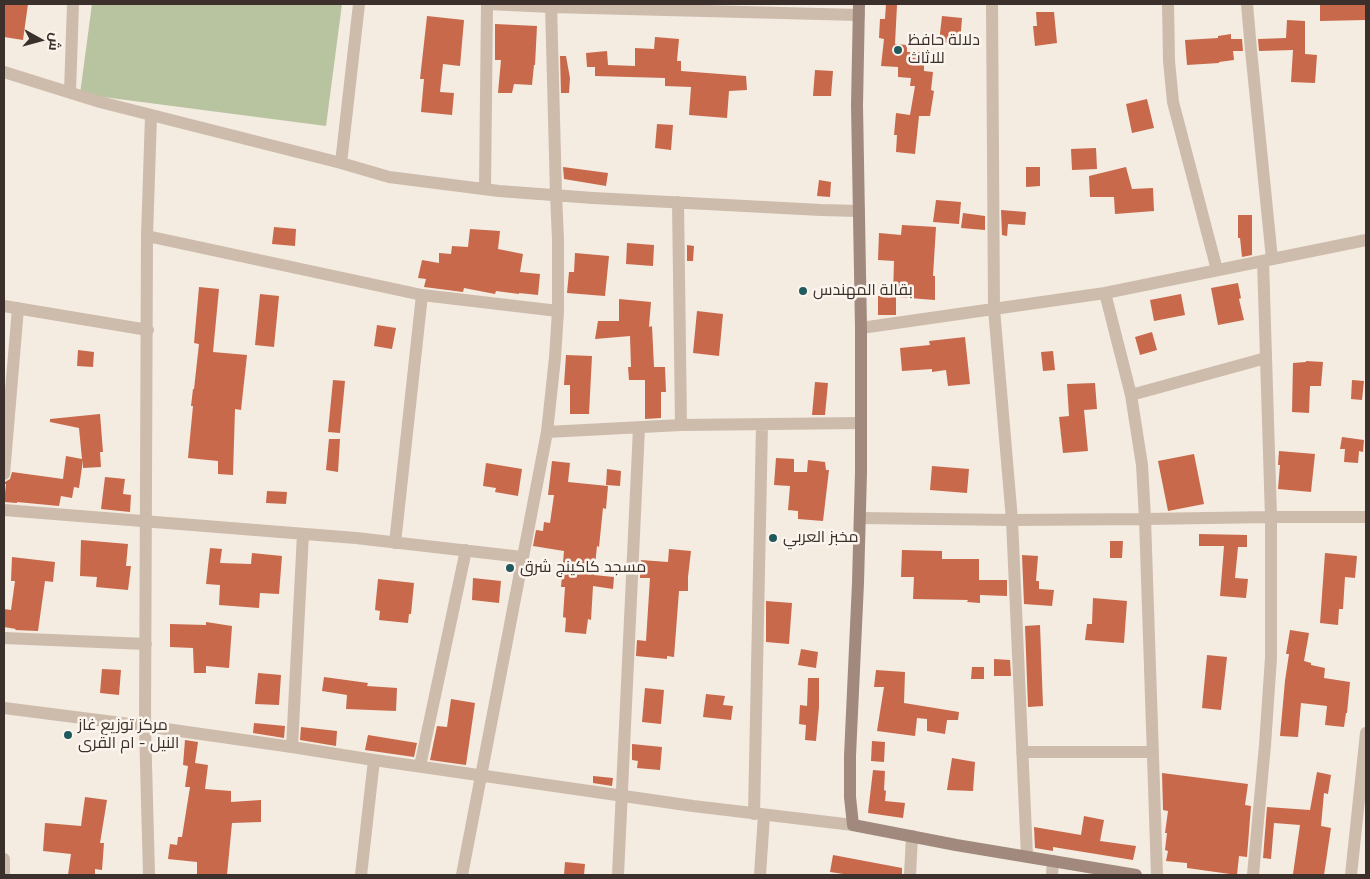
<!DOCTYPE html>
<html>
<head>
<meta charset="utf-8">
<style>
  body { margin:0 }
  #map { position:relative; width:1370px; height:879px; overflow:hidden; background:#f4ebe1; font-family:"Space Grotesk",Cairo,sans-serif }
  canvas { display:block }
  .frame { position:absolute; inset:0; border:5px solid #3b302b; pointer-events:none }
  .north { position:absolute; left:15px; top:15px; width:50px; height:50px; -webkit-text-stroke:4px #fbf5ee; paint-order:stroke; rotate:97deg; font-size:14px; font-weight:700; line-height:20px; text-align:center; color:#3b302b }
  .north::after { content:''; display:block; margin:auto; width:18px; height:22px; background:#3b302b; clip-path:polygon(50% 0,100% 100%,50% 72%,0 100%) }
</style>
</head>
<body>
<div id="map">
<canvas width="1370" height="879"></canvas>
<div class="frame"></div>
<div class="north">ش</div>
</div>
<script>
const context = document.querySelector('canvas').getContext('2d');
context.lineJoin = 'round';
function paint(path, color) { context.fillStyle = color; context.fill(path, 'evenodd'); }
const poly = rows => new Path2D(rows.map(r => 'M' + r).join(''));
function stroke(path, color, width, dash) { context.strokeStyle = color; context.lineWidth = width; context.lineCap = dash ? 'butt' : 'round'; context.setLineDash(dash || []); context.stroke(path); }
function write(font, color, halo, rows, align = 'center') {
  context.font = font + ' "Space Grotesk",Cairo,sans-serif'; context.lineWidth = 5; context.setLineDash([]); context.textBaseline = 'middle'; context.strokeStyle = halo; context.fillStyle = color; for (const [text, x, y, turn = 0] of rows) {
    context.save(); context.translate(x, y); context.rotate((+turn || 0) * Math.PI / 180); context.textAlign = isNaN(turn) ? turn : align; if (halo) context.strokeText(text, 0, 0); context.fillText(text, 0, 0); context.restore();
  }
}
paint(poly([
  [92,4,342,4,326,126,80,94]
]), '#b8c4a0');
paint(poly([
  [4,4,28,4,23,40,4,37],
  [886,4,897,5,895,44,907,45,907,52,924,52,924,71,933,72,931,90,934,91,930,116,919,116,915,154,896,152,897,135,894,135,896,113,910,115,915,86,910,86,911,78,898,77,898,67,881,66,884,39,879,38,880,19,885,19],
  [1320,4,1366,4,1366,20,1320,21],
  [1036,12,1054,12,1057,43,1035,46,1033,26,1037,26],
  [427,16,464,20,460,66,443,64,440,92,454,93,452,115,421,112,424,79,420,79],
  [942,16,962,18,960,44,939,42],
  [1287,20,1305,21,1305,54,1317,55,1315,83,1291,82,1293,50,1259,51,1258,39,1286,38],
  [495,24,537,26,535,65,534,65,532,85,514,84,512,93,498,93,501,60,495,60],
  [1231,34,1231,39,1242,39,1243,51,1233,51,1234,60,1219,62,1219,63,1187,65,1185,40,1218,38,1218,36],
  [655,37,679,39,677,61,681,61,681,71,746,76,747,90,729,91,727,118,689,115,691,87,665,86,665,78,595,76,595,67,587,67,586,53,607,51,608,65,635,66,635,48,654,49],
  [560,56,566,56,570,78,569,93,561,93],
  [815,70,833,71,831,96,813,96],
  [1147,99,1154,128,1132,133,1126,104],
  [657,124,673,125,671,150,655,148],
  [1096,148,1097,169,1072,170,1071,149],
  [563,167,608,173,606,186,564,179],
  [1026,167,1040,167,1040,186,1026,187],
  [1126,167,1132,189,1153,188,1154,211,1115,214,1114,197,1090,197,1089,176],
  [819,180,831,182,830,197,817,196],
  [936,200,961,202,959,224,933,222],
  [1001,210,1026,212,1025,225,1008,224,1007,236,1002,235],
  [963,213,985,216,985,230,961,228],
  [1238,215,1252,215,1252,255,1242,257,1240,238,1238,238],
  [902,225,936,227,933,276,935,276,935,300,896,297,896,315,878,315,878,296,893,296,894,261,878,260,879,233,901,235],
  [274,227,296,229,295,246,272,244],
  [470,229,500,231,498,249,523,254,520,272,540,274,538,295,519,293,519,294,496,291,495,294,464,288,463,292,424,287,426,279,418,278,422,260,439,263,439,253,451,254,452,246,468,247],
  [627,243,654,245,653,266,626,264],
  [687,245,694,246,693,261,687,261],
  [575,253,609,256,605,296,567,293,569,272,574,272],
  [1238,283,1241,298,1239,299,1244,320,1218,325,1211,288],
  [199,287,219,289,213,352,247,355,241,410,235,409,233,475,218,474,218,461,188,458,193,406,191,406,193,389,194,389,199,344,194,343],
  [260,294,279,296,274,347,255,345],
  [1181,294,1185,315,1154,321,1150,300],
  [619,299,651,302,649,327,652,326,654,367,665,367,666,392,661,392,661,418,645,419,645,380,629,380,628,367,631,367,630,336,595,339,598,321,619,321],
  [697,311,723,314,719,356,693,353],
  [377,325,396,328,392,349,374,346],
  [1152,332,1157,350,1140,355,1135,337],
  [965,337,970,384,948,386,946,370,932,372,932,369,902,371,900,348,930,345,929,341],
  [78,350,94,352,93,367,77,366],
  [1053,351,1055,370,1043,371,1041,352],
  [566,355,592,356,589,414,570,414,570,385,564,385],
  [1306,361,1323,362,1321,386,1310,386,1309,413,1292,412,1293,363,1306,362],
  [333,380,345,381,340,433,328,432],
  [1352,380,1364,381,1362,400,1351,399],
  [815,382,828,383,825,415,812,415],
  [1095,383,1097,409,1084,410,1088,451,1063,453,1059,417,1069,416,1067,384],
  [100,414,103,452,100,452,101,467,83,468,83,460,79,488,74,487,72,498,61,496,59,506,17,502,17,503,4,502,6,484,4,484,5,482,10,479,12,472,63,479,66,456,82,459,79,428,50,422,50,419],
  [1342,437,1364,440,1363,452,1359,451,1358,463,1344,462,1345,449,1340,449],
  [329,439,340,439,338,472,326,470],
  [1279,451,1315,454,1311,492,1278,489,1280,465,1278,465],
  [1194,454,1204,504,1168,511,1158,461],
  [776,458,794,459,794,472,807,472,808,460,825,462,826,470,829,470,823,521,798,519,798,511,788,510,790,486,774,485],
  [552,461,570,463,568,482,608,486,606,509,603,508,599,547,597,546,594,575,614,577,613,589,593,586,591,620,588,619,586,634,565,632,566,618,563,617,565,587,561,587,564,551,533,546,536,530,543,531,544,522,550,523,554,495,548,495],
  [486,463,522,469,518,496,495,492,496,488,483,486],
  [932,466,969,469,967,493,930,490],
  [607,469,621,471,620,486,606,485],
  [105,477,125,479,123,494,131,495,130,512,101,509],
  [267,491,287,492,286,504,266,503],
  [1199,534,1247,535,1247,547,1238,547,1235,578,1248,579,1246,598,1220,596,1224,546,1199,546],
  [81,540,128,544,126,566,131,566,128,590,96,587,97,577,80,576],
  [1110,541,1123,541,1122,558,1110,558],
  [210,548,222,549,220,563,251,564,252,553,282,556,279,594,260,593,259,608,219,605,220,585,206,584],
  [669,549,691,551,688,577,688,591,679,591,674,657,667,656,667,659,636,656,637,640,646,641,650,578,640,578,641,560,668,562],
  [902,550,942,551,942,559,979,559,979,580,1007,580,1007,596,980,595,980,603,967,602,968,600,913,599,914,577,901,577],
  [1325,553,1357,556,1355,578,1345,577,1343,609,1339,609,1338,625,1320,623],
  [1022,555,1038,556,1036,581,1039,581,1039,589,1054,590,1052,606,1024,604],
  [12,557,55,562,53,582,45,581,38,631,15,630,16,629,4,627,4,609,11,610,15,581,11,581],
  [473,578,501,581,499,603,472,600],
  [378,579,414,583,411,614,409,614,408,623,379,620,380,611,375,610],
  [1093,598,1127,601,1124,643,1085,640,1087,624,1092,624],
  [766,601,792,603,789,644,766,642],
  [206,622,232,626,229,668,206,666,206,673,194,673,193,648,170,647,170,624,206,625],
  [1040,625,1043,706,1028,707,1025,626],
  [1290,630,1309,633,1304,661,1311,663,1311,665,1325,668,1324,678,1350,682,1347,713,1346,713,1344,727,1325,725,1327,706,1301,703,1298,737,1280,736,1285,681,1289,654,1286,654],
  [801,649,818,652,816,668,798,665],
  [1207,655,1227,657,1221,710,1202,708],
  [994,659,1010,660,1011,676,994,676],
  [972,667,984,667,984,679,971,679],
  [102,669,121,670,119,695,100,693],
  [876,670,905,672,904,703,959,712,958,720,947,720,945,734,927,731,927,719,917,718,915,736,877,731,884,687,874,687],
  [258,673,281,675,279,705,255,704],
  [324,677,368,683,367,686,397,688,396,711,346,709,347,695,322,691],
  [808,678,819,678,819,707,816,741,805,740,806,725,799,724,800,705,807,706],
  [645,688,664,690,661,724,642,722],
  [706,694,725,696,723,705,733,706,731,720,703,717],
  [451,699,475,703,466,765,430,760,437,726,447,727],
  [254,723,285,726,284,738,253,733],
  [301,727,337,731,336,746,300,740],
  [368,735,417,743,414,757,365,750],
  [185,740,198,742,195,763,208,765,205,789,231,791,231,802,261,800,261,822,232,823,227,875,197,875,197,862,168,859,170,844,177,845,178,837,182,837,190,787,185,787,188,766,183,765],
  [872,741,885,742,884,762,871,761],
  [632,744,662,747,660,770,637,768,638,761,632,760],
  [952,758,975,762,973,791,947,790],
  [873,770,885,771,884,790,886,791,885,801,905,803,903,818,868,813],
  [1317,772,1331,775,1328,794,1324,793,1321,826,1331,828,1324,875,1293,874,1300,825,1274,823,1271,859,1263,858,1267,807,1310,810],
  [1162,773,1248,784,1245,805,1251,806,1247,857,1239,856,1237,875,1187,868,1187,863,1166,861,1168,851,1165,850,1167,833,1165,833,1168,811,1163,810],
  [593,776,613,778,612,786,593,783],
  [85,797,107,800,100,843,104,843,102,870,95,869,95,875,68,875,71,854,43,851,45,823,81,826],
  [1084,816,1104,820,1100,841,1136,846,1133,860,1053,847,1053,851,1035,848,1034,827,1081,835],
  [833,855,902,868,902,875,850,875,830,872],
  [565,862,585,864,584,875,564,875]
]), '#c8694b');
stroke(poly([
  [488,4,551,7,859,15],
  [992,4,994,309,1012,520,1027,856],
  [1168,4,1169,61,1173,102,1217,270],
  [1247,4,1251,50,1272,259],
  [4,72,100,102,341,163,389,177,499,191,593,198,821,210,859,211],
  [70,92,73,4],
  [341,163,359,4],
  [485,189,487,4],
  [678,202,681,425],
  [147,236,422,295,558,311],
  [1105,293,1131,395,1142,465,1145,519,1157,875],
  [4,306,148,330],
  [861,328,1105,293,1366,240],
  [1131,395,1266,358],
  [547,432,681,425,861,423],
  [4,474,18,308],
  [4,510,356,538,522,557],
  [860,518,1012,520,1145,519,1271,517,1366,517],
  [395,543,422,295],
  [4,638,146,644],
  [4,708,145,726,292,747,374,760,693,806,853,825],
  [292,747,303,534],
  [1022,752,1153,752],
  [420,766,466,550],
  [754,814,762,425],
  [4,859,4,875],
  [149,875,145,726,147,236,151,116],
  [361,875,374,760],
  [462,875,547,432,555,358,558,311,558,240,556,194,551,4],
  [618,875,639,428],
  [760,875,764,815],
  [910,875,912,836],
  [1052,875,1053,861],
  [1253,875,1265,745,1271,658,1271,517,1263,261],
  [1351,875,1366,733]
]), '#cdbbac', 12);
stroke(poly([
  [859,4,857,105,861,328,861,472,858,583,850,756,850,797,853,825,956,845,1136,875]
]), '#a18a7d', 12);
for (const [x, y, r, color] of [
  [898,50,5,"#1f5a5e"],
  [803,291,5,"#1f5a5e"],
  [773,538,5,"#1f5a5e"],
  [510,568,5,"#1f5a5e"],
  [68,735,5,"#1f5a5e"]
]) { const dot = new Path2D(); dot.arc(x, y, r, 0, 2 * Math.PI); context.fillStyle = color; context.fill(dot); stroke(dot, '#fbf5ee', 2); }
write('16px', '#3b302b', '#fbf5ee', [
  ["دلالة حافظ",908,41],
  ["للاثاث",908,59],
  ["بقالة المهندس",813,291],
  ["مخبز العربي",783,538],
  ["مسجد كاكينج شرق",520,568],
  ["مركز توزيع غاز",78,726],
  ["النيل - ام القرى",78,744]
], 'left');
</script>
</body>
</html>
